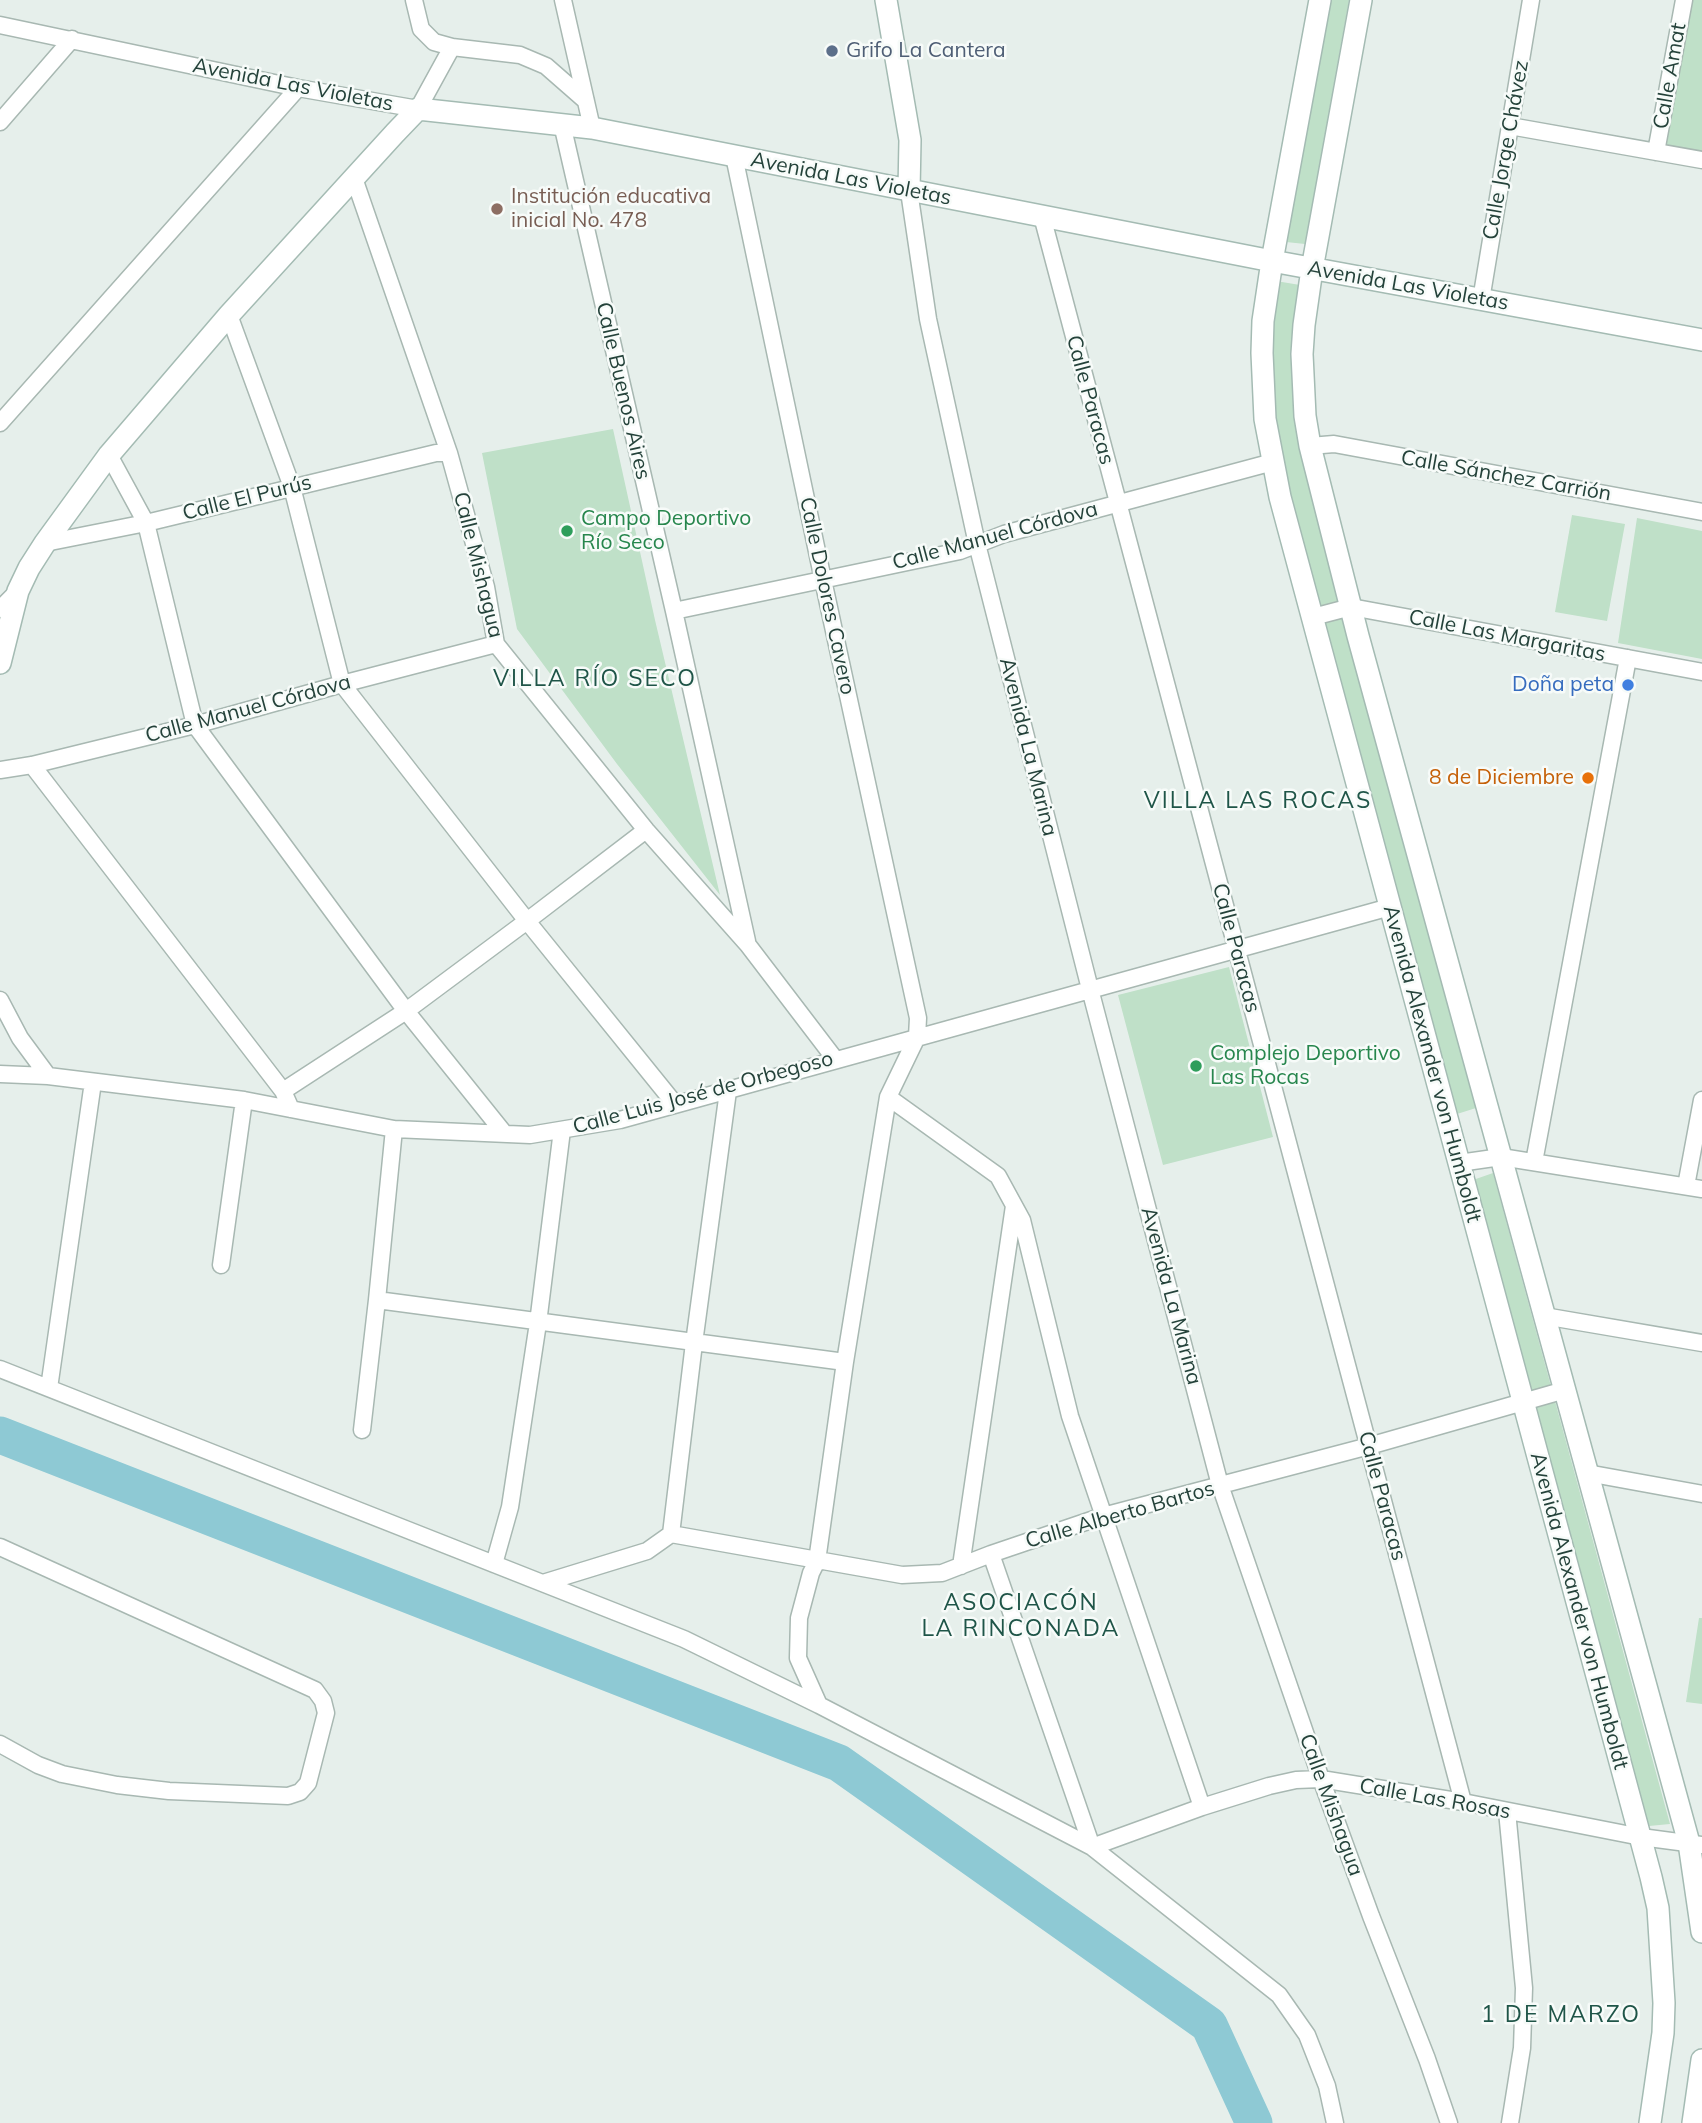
<!DOCTYPE html>
<html>
<head>
<meta charset="utf-8">
<style>
  body { margin:0 }
  canvas { display:block; background:#e6efeb }
</style>
</head>
<body>
<canvas width="1702" height="2123"></canvas>
<script>
const context = document.querySelector('canvas').getContext('2d');
context.lineJoin = 'round';
function paint(path, color) { context.fillStyle = color; context.fill(path, 'evenodd'); }
const poly = rows => new Path2D(rows.map(r => 'M' + r).join(''));
function stroke(path, color, width, dash) { context.strokeStyle = color; context.lineWidth = width; context.lineCap = dash ? 'butt' : 'round'; context.setLineDash(dash || []); context.stroke(path); }
function write(font, color, halo, rows, align = 'center') {
  context.font = font + ' Mulish,sans-serif'; context.lineWidth = 5; context.setLineDash([]); context.textBaseline = 'middle'; context.strokeStyle = halo; context.fillStyle = color; for (const [text, x, y, turn = 0] of rows) {
    context.save(); context.translate(x, y); context.rotate((+turn || 0) * Math.PI / 180); context.textAlign = isNaN(turn) ? turn : align; if (halo) context.strokeText(text, 0, 0); context.fillText(text, 0, 0); context.restore();
  }
}
paint(poly([
  [1330,0,1349,0,1305,244,1286,242],
  [1690,0,1702,0,1702,152,1664,145],
  [1276,281,1300,285,1293,361,1293,390,1302,456,1476,1108,1457,1114,1281,462,1274,405,1269,343],
  [613,429,655,620,720,895,617,764,517,629,482,453],
  [1572,515,1625,524,1607,621,1555,612],
  [1637,518,1702,531,1702,659,1618,643],
  [1229,967,1273,1137,1163,1165,1118,995],
  [1493,1173,1670,1824,1649,1826,1473,1180],
  [1699,1618,1702,1618,1702,1704,1686,1702]
]), '#bfe0c8');
stroke(poly([
  [0,1435,839,1763,1209,2025,1254,2123]
]), '#8ec9d4', 37);
const street = poly([
  [414,0,421,29,434,42,452,47,520,55,546,66,586,101],
  [563,0,592,128],
  [0,25,298,88,418,109,452,47],
  [0,122,72,39],
  [562,124,674,611,747,941],
  [1510,126,1702,160],
  [1656,152,1684,0],
  [734,156,823,580,918,1018,917,1037,888,1097,845,1362,817,1561,811,1573,799,1618,798,1658,819,1705],
  [354,178,449,453,486,587,496,644,646,830,748,945,835,1059],
  [909,191,928,319,977,544,1090,989,1220,1485,1321,1779,1371,1916,1427,2059,1449,2123],
  [1042,216,1463,1802],
  [1481,300,1531,0],
  [229,315,292,487,342,684,527,921,675,1104],
  [0,423,298,88],
  [1310,446,1334,444,1702,512],
  [109,455,146,523,195,725,406,1011,504,1133],
  [45,543,146,523,436,453,449,453],
  [0,609,18,591],
  [674,611,960,551,1004,534,1273,462],
  [1313,617,1351,607,1702,672],
  [32,765,283,1091],
  [0,770,32,765,195,725,342,684,496,644],
  [0,1000,20,1038,48,1076],
  [0,1074,48,1076,244,1100,394,1129,530,1135,620,1120,1390,907],
  [888,1097,998,1176,1022,1220,1070,1416,1202,1807],
  [291,1109,283,1091,406,1011,527,921,646,830],
  [1534,1162,1628,658],
  [1459,1163,1501,1157,1702,1189],
  [1686,1186,1702,1100],
  [221,1265,244,1100],
  [377,1300,845,1362],
  [1544,1316,1702,1343],
  [0,1369,684,1639,819,1705,1092,1847,1279,1995,1307,2035,1327,2086,1335,2123],
  [49,1388,93,1082],
  [362,1430,377,1300,394,1129],
  [1587,1473,1702,1494],
  [671,1534,902,1575,942,1573,991,1554,1103,1516,1369,1446,1565,1390],
  [0,1547,315,1690,323,1701,326,1713,308,1783,300,1792,288,1796,169,1791,117,1785,62,1774,38,1765,0,1744],
  [991,1554,1092,1847],
  [494,1564,510,1507,538,1323,562,1130],
  [961,1566,1014,1206],
  [543,1583,647,1551,671,1534,694,1343,728,1091],
  [1507,1811,1524,1988,1522,2048,1510,2123],
  [1092,1847,1202,1807,1269,1786,1296,1780,1321,1779,1463,1802,1641,1837,1702,1845]
]);
const secondary = poly([
  [886,0,910,140,909,191],
  [1320,0,1272,261,1263,321,1262,353,1265,419,1280,497,1651,1877,1658,1908,1664,2003,1663,2033,1650,2123],
  [1361,0,1312,269,1304,325,1302,354,1305,416,1310,446,1358,636,1689,1843,1702,1932],
  [0,663,18,591,29,568,45,543,109,455,229,315,395,133,418,109,592,128,1272,261,1702,340],
  [1693,2123,1702,2060]
]);
stroke(street, '#a8b8b2', 19);
stroke(secondary, '#a4bbb3', 24);
stroke(street, '#fff', 16);
stroke(secondary, '#fff', 21);
for (const [x, y, r, color] of [
  [832,51,7,"#5c6f8a"],
  [497,209,7,"#8d6e63"],
  [567,531,7,"#2e9e5b"],
  [1628,685,7,"#3f7fe0"],
  [1588,778,7,"#e8710a"],
  [1196,1066,7,"#2e9e5b"]
]) { const dot = new Path2D(); dot.arc(x, y, r, 0, 2 * Math.PI); context.fillStyle = color; context.fill(dot); stroke(dot, '#f7fbf9', 2.5); }
write('21px', '#4e5e75', '#f7fbf9', [
  ["Grifo La Cantera",846,51]
], 'left');
write('21px', '#24423a', '#f7fbf9', [
  ["Calle Amat",1670,76,-80],
  ["Avenida Las Violetas",293,85,11],
  ["Calle Jorge Chávez",1506,150,-80],
  ["Avenida Las Violetas",851,179,11],
  ["Avenida Las Violetas",1408,286,10],
  ["Calle Buenos Aires",623,391,77],
  ["Calle Paracas",1090,400,75],
  ["Calle Sánchez Carrión",1506,476,10],
  ["Calle El Purús",247,498,-14],
  ["Calle Manuel Córdova",995,536,-15],
  ["Calle Mishagua",478,565,76],
  ["Calle Dolores Cavero",827,596,78],
  ["Calle Las Margaritas",1507,636,11],
  ["Calle Manuel Córdova",248,709,-15],
  ["Avenida La Marina",1028,747,76],
  ["Calle Paracas",1236,948,75],
  ["Avenida Alexander von Humboldt",1432,1064,75],
  ["Calle Luis José de Orbegoso",703,1093,-15],
  ["Avenida La Marina",1171,1296,75],
  ["Calle Paracas",1382,1496,75],
  ["Calle Alberto Bartos",1120,1515,-16],
  ["Avenida Alexander von Humboldt",1579,1611,75],
  ["Calle Las Rosas",1435,1799,10],
  ["Calle Mishagua",1331,1805,70]
]);
write('21px', '#785e54', '#f7fbf9', [
  ["Institución educativa",511,197],
  ["inicial No. 478",511,221]
], 'left');
write('21px', '#27864d', '#f7fbf9', [
  ["Campo Deportivo",581,519],
  ["Río Seco",581,543],
  ["Complejo Deportivo",1210,1054],
  ["Las Rocas",1210,1078]
], 'left');
write('21px', '#366cbe', '#f7fbf9', [
  ["Doña peta",1614,685]
], 'right');
write('21px', '#c56008', '#f7fbf9', [
  ["8 de Diciembre",1574,778]
], 'right');
context.letterSpacing = '2px';
write('23px', '#1f5548', '#f7fbf9', [
  ["VILLA RÍO SECO",595,679],
  ["VILLA LAS ROCAS",1258,801],
  ["ASOCIACÓN",1021,1603],
  ["LA RINCONADA",1021,1629],
  ["1 DE MARZO",1561,2015]
]);
context.letterSpacing = '0px';
</script>
</body>
</html>
